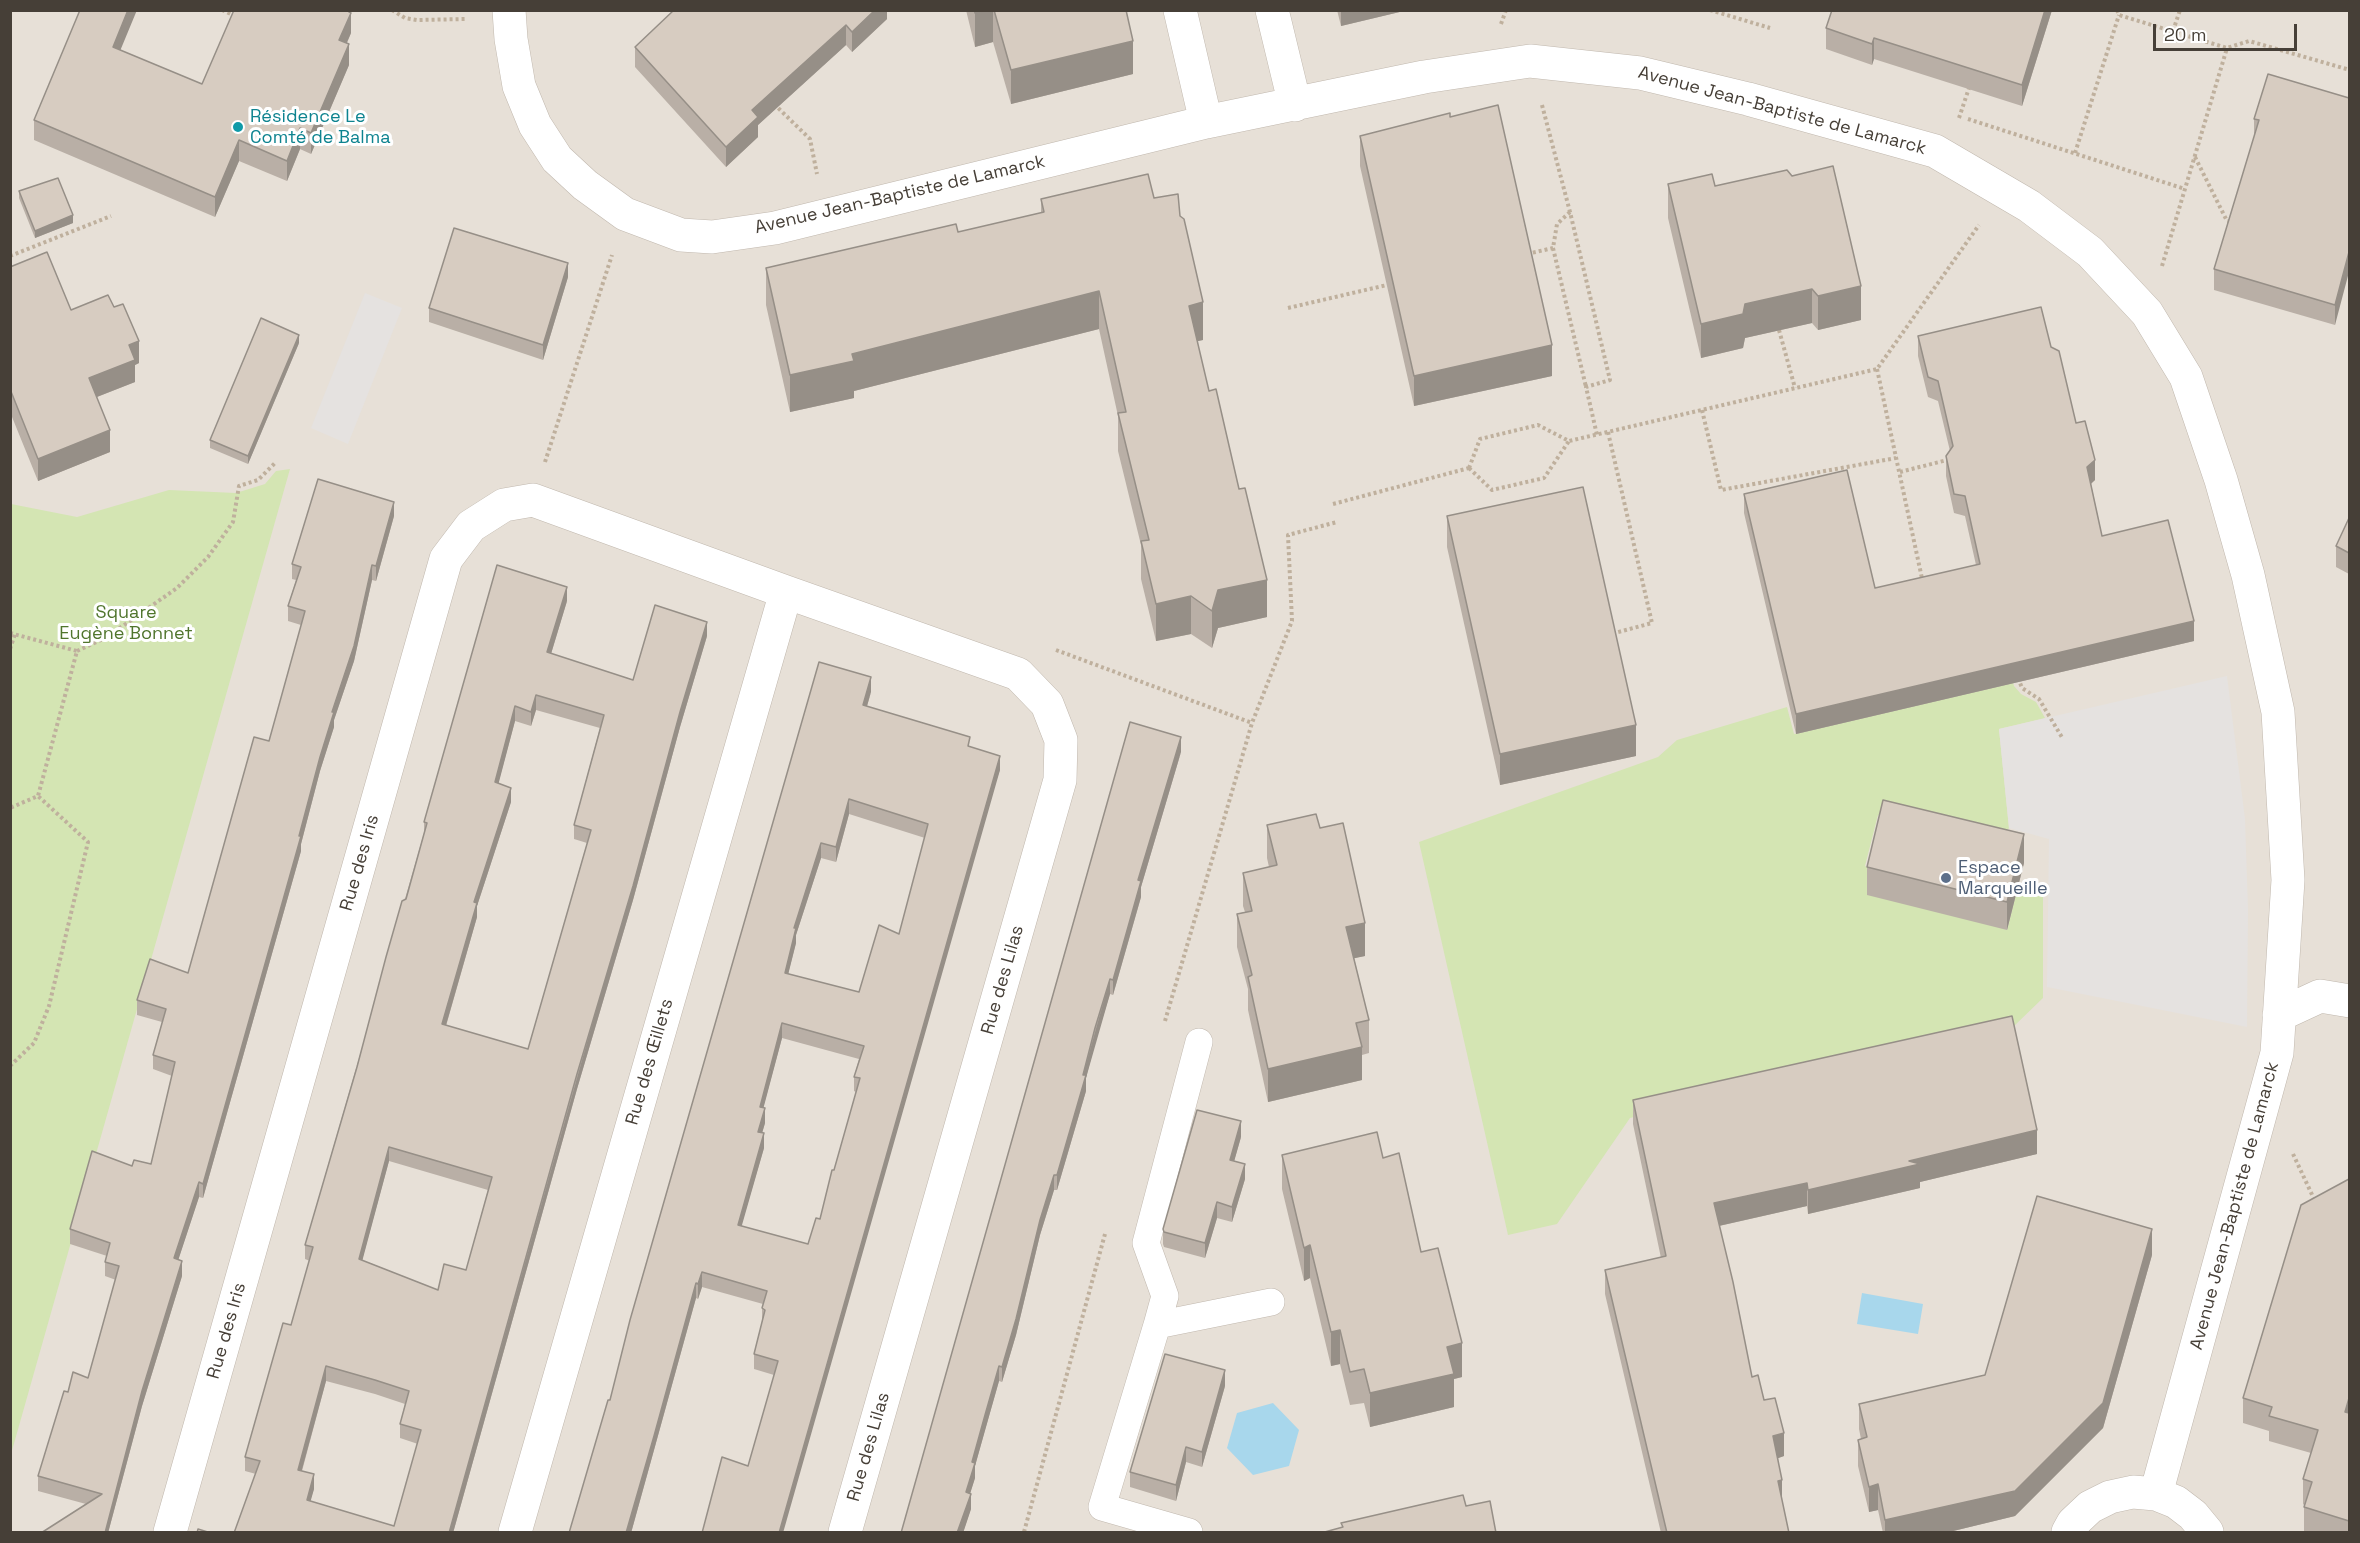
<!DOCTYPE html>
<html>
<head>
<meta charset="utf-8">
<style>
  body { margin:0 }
  #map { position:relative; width:2360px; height:1543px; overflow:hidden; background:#f3efe8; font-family:"Space Grotesk",sans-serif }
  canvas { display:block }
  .frame { position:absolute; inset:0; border:12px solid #463f37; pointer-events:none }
  .scale { position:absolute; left:2153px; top:24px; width:144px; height:27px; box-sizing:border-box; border:3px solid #463f37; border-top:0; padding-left:8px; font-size:18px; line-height:21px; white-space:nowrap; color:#463f37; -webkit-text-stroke:4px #fff; paint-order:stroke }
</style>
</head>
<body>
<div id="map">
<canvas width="2360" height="1543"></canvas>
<div class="frame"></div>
<div class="scale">20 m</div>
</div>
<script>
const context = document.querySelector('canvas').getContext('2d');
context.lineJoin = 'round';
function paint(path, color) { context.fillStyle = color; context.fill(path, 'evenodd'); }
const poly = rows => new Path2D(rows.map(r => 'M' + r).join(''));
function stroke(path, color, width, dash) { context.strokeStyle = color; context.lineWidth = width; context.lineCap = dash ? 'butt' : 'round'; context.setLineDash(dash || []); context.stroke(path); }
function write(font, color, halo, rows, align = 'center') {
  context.font = font + ' "Space Grotesk",sans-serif'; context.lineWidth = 6; context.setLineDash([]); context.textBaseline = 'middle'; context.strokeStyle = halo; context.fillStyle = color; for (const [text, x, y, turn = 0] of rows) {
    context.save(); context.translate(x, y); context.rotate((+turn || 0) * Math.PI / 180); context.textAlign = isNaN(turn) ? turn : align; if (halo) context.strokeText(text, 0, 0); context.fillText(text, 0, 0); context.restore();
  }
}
paint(poly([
  [11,11,2349,11,2349,1532,11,1532]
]), '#e7e0d7');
paint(poly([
  [290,469,11,1454,11,504,77,517,169,490,236,493,265,484,276,471],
  [2005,654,2014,686,2021,694,2036,702,2045,718,1999,729,2009,828,1998,843,1878,815,1865,866,2007,930,2018,886,2043,891,2043,998,2013,1027,1630,1118,1557,1224,1508,1235,1419,842,1658,757,1677,740,1787,707,1794,734,1998,686]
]), '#d4e5b3');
paint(poly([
  [365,293,402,308,348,444,311,428],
  [2227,676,2245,819,2248,910,2247,1027,2047,987,2049,839,2009,828,1999,729]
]), '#e5e2e0');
paint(poly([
  [1862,1293,1923,1304,1918,1334,1857,1324],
  [1273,1403,1299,1430,1289,1466,1253,1475,1227,1448,1237,1413]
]), '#a8d7ec');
const lane = poly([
  [1157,1325,1165,1296,1146,1243,1199,1042],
  [1189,1532,1102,1507,1157,1325,1271,1302]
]);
const street = poly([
  [509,10,511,39,519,86,535,125,557,159,585,185,625,214,681,235,712,237,775,228,1206,122,1424,77,1530,61,1640,73,1748,99,1935,151,2029,206,2090,252,2147,313,2186,377,2221,480,2248,575,2278,712,2288,880,2277,1053,2156,1494],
  [1180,10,1206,122],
  [1272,10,1295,105],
  [2279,1015,2320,996,2350,1001],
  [170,1532,446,559,471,526,504,505,533,500,786,592,1018,674,1047,704,1061,740,1060,780,845,1532],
  [515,1532,786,592],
  [2068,1532,2073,1523,2090,1507,2110,1497,2133,1492,2156,1494,2176,1502,2193,1515,2207,1532]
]);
stroke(lane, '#c1b8ae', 28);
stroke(street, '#c1b8ae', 34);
stroke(poly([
  [222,10,235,16],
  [392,10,405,18,417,20,467,19],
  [1710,10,1770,28],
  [2117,10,2119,15,2227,48,2249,41,2350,70],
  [1501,24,1506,10],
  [2173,31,2180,10],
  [774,104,810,139,817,174],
  [1542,105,1570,212,1610,380,1586,387,1597,435],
  [1959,118,1970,85],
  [1968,119,2185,189],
  [2075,153,2119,15],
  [2195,157,2227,221,2233,222],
  [1570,212,1557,224,1553,248,1586,387],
  [1527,254,1553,248],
  [10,256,111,216],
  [2162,266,2227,48],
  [1288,308,1387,285],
  [1779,330,1795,388],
  [1877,369,1923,583],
  [1702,410,1721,490,1896,458],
  [1608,432,1652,623,1611,634],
  [545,462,612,255],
  [1469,468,1480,439,1538,425,1569,441,1877,369,1979,225],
  [1469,468,1492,490,1544,478,1569,441],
  [1900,472,1951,459],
  [1333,504,1469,468],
  [10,633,77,651,38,796,10,808],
  [10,649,15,634],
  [1056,650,1252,723],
  [77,651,107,637,177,588,208,557,233,522,239,486,258,480,276,462],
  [2018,678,2022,688,2039,699,2063,739],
  [1165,1021,1252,723,1292,621,1288,535,1337,522],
  [10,1066,34,1043,49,1006,88,842,38,796],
  [2293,1154,2315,1201],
  [1024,1532,1105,1234]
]), '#bfb09d', 4, [3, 3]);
stroke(lane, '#fff', 27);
stroke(street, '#fff', 33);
paint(poly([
  [672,10,887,10,887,19,852,52,846,45,758,125,758,137,726,167,635,67,635,47,672,12],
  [966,10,1126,10,1133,74,1011,104,993,42,975,47],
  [1337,10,1408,10,1341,26],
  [2052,10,2022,106,1874,59,1872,65,1826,49,1826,28],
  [351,33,347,43,349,65,311,154,300,149,287,181,239,161,215,217,34,140,34,120,120,50,202,84],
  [2349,98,2335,325,2214,290,2214,269,2254,138,2254,119],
  [1450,117,1552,376,1414,406,1360,166,1360,136],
  [1668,184,1715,186,1861,320,1818,330,1812,323,1745,338,1743,348,1701,358,1668,218],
  [19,191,73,223,35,238,19,198],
  [1154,198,1180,216,1203,340,1197,341,1209,391,1267,617,1218,628,1212,648,1191,634,1156,641,1141,579,1141,545,1118,451,1118,416,1099,329,854,391,854,398,790,412,766,305,766,268,958,232,1041,213,1041,199],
  [10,267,71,310,139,363,135,365,135,382,97,397,110,452,38,481,10,412],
  [568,277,543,360,429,322,429,308],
  [1918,336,2051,347,2095,480,2091,484,2102,536,2194,641,1796,734,1744,513,1744,494,1875,588,1976,565,1965,516,1954,513,1946,476,1946,456,1950,451,1938,401,1928,397,1918,356],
  [299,343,248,464,210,448,210,440],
  [394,516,376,581,372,580,354,661,334,720,334,727,320,771,301,844,301,851,203,1198,199,1197,178,1260,182,1276,142,1406,108,1533,86,1504,38,1491,38,1476,68,1392,88,1378,116,1280,105,1276,105,1262,107,1256,70,1244,70,1229,132,1166,151,1164,172,1076,153,1069,153,1055,162,1022,137,1015,137,1000,188,973,269,741,301,625,288,621,288,606,296,580,292,579,292,564],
  [1447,516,1636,756,1500,785,1447,547],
  [2349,518,2349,574,2336,567,2336,546],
  [567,601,551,654,633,680,707,636,680,727,633,900,577,1089,453,1533,234,1533,256,1474,245,1471,245,1457,291,1325,310,1261,305,1259,305,1245,424,833,424,822],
  [536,710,600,728,574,825,574,839,587,843,528,1049,446,1026,477,917,477,906,511,802,498,784,515,721,531,726],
  [389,1161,488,1190,466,1270,438,1290,362,1260],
  [326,1381,375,1394,405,1404,400,1424,400,1438,418,1444,394,1526,310,1501,314,1489,302,1471],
  [871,692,867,706,970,747,1000,770,748,1466,774,1375,754,1369,754,1354,762,1322,762,1308,763,1304,702,1287,698,1299,696,1298,654,1450,631,1533,569,1533,610,1400],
  [849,814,925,838,899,934,859,992,788,974,796,943,796,935,821,858,836,862],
  [782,1038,859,1059,854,1077,854,1091,856,1092,834,1170,820,1219,808,1244,741,1226,764,1148,762,1133,765,1123,763,1108],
  [1181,752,1141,887,1141,897,1113,995,1110,994,1095,1043,1086,1078,1086,1091,1057,1190,1054,1190,1040,1235,1016,1335,1002,1382,999,1381,985,1430,975,1466,975,1478,970,1493,971,1509,963,1533,901,1533],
  [1267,825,1320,828,1365,956,1354,958,1369,1020,1369,1053,1362,1055,1362,1080,1268,1102,1248,1010,1248,989,1237,947,1237,914,1245,912,1243,906,1243,873,1269,867,1267,858],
  [2024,863,2007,930,1867,895,1867,867],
  [1633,1100,2037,1154,1920,1182,1920,1188,1808,1214,1807,1206,1719,1226,1752,1377,1764,1400,1784,1456,1778,1458,1782,1501,1789,1533,1661,1533,1605,1294,1605,1270,1661,1258,1633,1124],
  [1241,1137,1234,1161,1245,1179,1232,1222,1217,1218,1205,1258,1164,1247,1163,1244,1163,1229],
  [1282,1155,1383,1158,1421,1252,1462,1377,1454,1379,1454,1407,1370,1427,1364,1403,1350,1405,1340,1364,1331,1366,1310,1278,1304,1281,1282,1189],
  [2349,1179,2349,1533,2306,1533,2304,1532,2304,1505,2303,1504,2303,1479,2311,1453,2269,1441,2269,1431,2243,1423,2243,1398],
  [2152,1255,2103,1428,2015,1516,1945,1533,1883,1533,1878,1510,1869,1512,1858,1466,1858,1440,1861,1439,1859,1429,1859,1404,1985,1375],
  [1225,1386,1202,1467,1186,1462,1176,1501,1130,1487,1130,1472]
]), '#b9afa6');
paint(poly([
  [128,10,137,10,113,68,113,47],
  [875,10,887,10,887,19,852,52,852,32],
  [988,10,993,10,993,42,975,47,975,13],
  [1341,10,1408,10,1341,26],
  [2045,10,2052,10,2022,106,2022,85],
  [351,13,351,33,339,60,339,40],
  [846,25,846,45,758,125,758,137,726,167,726,147,752,110],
  [1874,38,1874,59,1872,65,1872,44],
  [1133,41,1133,74,1011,104,1011,70],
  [349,44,349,65,311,154,311,133],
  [300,128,300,149,287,181,287,161],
  [239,140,239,161,215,217,215,197],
  [73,215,73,223,35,238,35,231],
  [2349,252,2349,272,2335,325,2335,305],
  [568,263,568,277,543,360,543,345],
  [1861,286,1861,320,1818,330,1818,296],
  [1812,289,1812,323,1745,338,1743,348,1701,358,1701,324,1745,304],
  [1099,291,1099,329,854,391,854,398,790,412,790,375,852,354],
  [1203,302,1203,340,1189,343,1189,306],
  [299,335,299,343,248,464,248,456],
  [139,341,139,363,135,365,135,382,89,400,89,378,129,345],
  [1552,345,1552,376,1414,406,1414,376],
  [110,430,110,452,38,481,38,459],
  [2095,460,2095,480,2087,487,2087,467],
  [394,502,394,516,376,581,376,566],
  [372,565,372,580,354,661,334,720,334,727,320,771,301,844,301,851,203,1198,203,1184,299,836],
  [1267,580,1267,617,1218,628,1212,648,1212,611,1218,590],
  [567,587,567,601,547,667,547,652],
  [1191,596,1191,634,1156,641,1156,604],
  [2194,621,2194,641,1796,734,1796,714],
  [707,622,707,636,680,727,633,900,577,1089,453,1533,449,1533,680,712],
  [871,677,871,692,863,720,863,705],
  [536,695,536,710,531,726,531,712],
  [515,706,515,721,495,797,495,782],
  [1636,725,1636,756,1500,785,1500,754],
  [1181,737,1181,752,1141,887,1141,897,1113,995,1113,980,1138,880],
  [1000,756,1000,770,783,1533,779,1533],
  [511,788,511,802,477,906,477,917,442,1039,442,1024,474,902],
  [849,799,849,814,836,862,836,847],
  [2024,834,2024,863,2007,930,2007,902],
  [821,843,821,858,796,935,796,943,785,987,785,973,794,928],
  [1365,923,1365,956,1346,960,1346,927],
  [1110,979,1110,994,1086,1078,1086,1091,1057,1190,1057,1175,1083,1075],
  [782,1023,782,1038,760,1121,760,1107],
  [1362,1047,1362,1080,1268,1102,1268,1069],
  [765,1108,765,1123,758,1147,758,1132],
  [1241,1121,1241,1137,1230,1176,1230,1160],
  [2037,1130,2037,1154,1920,1182,1920,1188,1808,1214,1808,1190,1909,1161],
  [764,1133,764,1148,738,1239,738,1225],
  [389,1147,389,1161,359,1273,359,1259],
  [1245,1164,1245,1179,1232,1222,1232,1207],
  [1054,1175,1054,1190,1040,1235,1016,1335,1002,1382,1002,1367,1040,1220],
  [199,1182,199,1197,174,1273,174,1258],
  [1807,1183,1807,1206,1714,1227,1714,1203],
  [1217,1202,1217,1218,1205,1258,1205,1243],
  [2152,1229,2152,1255,2103,1428,2015,1516,1945,1533,1885,1533,1885,1520],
  [1310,1245,1310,1278,1304,1281,1304,1248],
  [182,1261,182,1276,142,1406,108,1533,105,1533,142,1391],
  [702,1272,702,1287,698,1299,698,1284],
  [696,1283,696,1298,654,1450,631,1533,626,1533],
  [1340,1330,1340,1364,1331,1366,1331,1332],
  [1462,1343,1462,1377,1454,1379,1454,1407,1370,1427,1370,1393,1447,1347],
  [326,1366,326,1381,298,1484,298,1470],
  [999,1366,999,1381,975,1466,975,1478,966,1507,966,1492,972,1462],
  [1225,1370,1225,1386,1202,1467,1202,1452],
  [2349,1398,2349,1423,2345,1412],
  [1784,1433,1784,1456,1773,1460,1773,1436],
  [1186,1447,1186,1462,1176,1501,1176,1485],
  [314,1474,314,1489,307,1514,307,1500],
  [1782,1480,1782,1503,1778,1481],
  [1878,1484,1878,1510,1869,1512,1869,1487],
  [971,1494,971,1509,963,1533,957,1533]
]), '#968f87');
const building = poly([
  [80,10,128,10,113,47,202,84,234,10,346,10,351,13,339,40,349,44,311,133,300,128,287,161,239,140,215,197,34,120,80,10],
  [674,10,875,10,852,32,846,25,752,110,758,117,726,147,635,47,674,10],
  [974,10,988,10,975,13,974,10],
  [994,10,1126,10,1133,41,1011,70,994,10],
  [1832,10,2045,10,2022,85,1874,38,1872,44,1826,28,1832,10],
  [2268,74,2349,98,2349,252,2335,305,2214,269,2259,120,2254,119,2268,74],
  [1498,105,1552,345,1414,376,1360,136,1450,113,1450,117,1498,105],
  [1833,166,1861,286,1818,296,1812,289,1745,304,1743,314,1701,324,1668,184,1712,174,1715,186,1787,170,1792,176,1833,166],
  [1148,174,1154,198,1178,194,1180,216,1184,219,1203,302,1189,306,1209,391,1216,389,1239,489,1245,488,1267,580,1218,590,1212,611,1191,596,1156,604,1141,541,1149,540,1118,413,1126,412,1099,291,852,354,854,361,790,375,766,268,956,224,958,232,1044,212,1041,199,1148,174],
  [58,178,73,215,35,231,19,191,58,178],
  [454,228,568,263,543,345,429,308,454,228],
  [47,252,71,310,108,295,114,307,123,304,139,341,129,345,135,360,89,378,110,430,38,459,10,389,10,267,47,252],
  [2041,307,2051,347,2059,351,2076,423,2085,421,2095,460,2087,467,2102,536,2168,520,2194,621,1796,714,1744,494,1847,470,1875,588,1980,564,1965,496,1954,494,1946,456,1953,446,1938,381,1928,377,1918,336,2041,307],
  [261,318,299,335,248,456,210,440,261,318],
  [318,479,394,502,376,566,372,565,354,646,332,712,334,712,320,757,299,836,301,836,203,1184,199,1182,174,1258,182,1261,142,1391,105,1533,41,1533,102,1494,38,1476,64,1391,68,1392,73,1372,88,1378,119,1266,105,1262,110,1243,70,1229,92,1151,132,1166,134,1160,151,1164,175,1062,153,1055,166,1009,137,1000,150,959,188,973,254,737,269,741,305,611,288,606,301,567,292,564,318,479],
  [1583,487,1636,725,1500,754,1447,516,1583,487],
  [2349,518,2349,553,2336,546,2349,518],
  [497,565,567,587,547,652,633,680,655,605,707,622,680,712,633,886,577,1074,449,1533,234,1533,260,1461,245,1457,283,1323,291,1325,313,1247,305,1245,357,1067,386,957,402,901,406,899,427,823,424,822,497,565],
  [536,695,604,715,574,825,591,830,528,1049,442,1024,477,903,474,902,511,788,495,782,515,706,531,712,536,695],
  [389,1147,492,1177,466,1270,444,1264,438,1290,359,1259,389,1147],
  [326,1366,375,1380,409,1391,400,1424,421,1430,394,1526,307,1500,314,1474,298,1470,326,1366],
  [819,662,871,677,863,705,970,737,968,746,1000,756,779,1533,702,1533,722,1457,748,1466,778,1361,754,1354,765,1310,762,1308,767,1291,702,1272,698,1284,696,1283,654,1436,626,1533,569,1533,608,1400,610,1400,630,1320,819,662],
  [849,799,928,824,899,934,879,925,859,992,785,973,796,928,794,928,821,843,836,847,849,799],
  [782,1023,864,1046,854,1077,860,1078,834,1170,832,1170,820,1219,816,1218,808,1244,738,1225,764,1133,758,1132,765,1108,760,1107,782,1023],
  [1130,722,1181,737,1138,880,1141,881,1113,980,1110,979,1095,1028,1083,1075,1086,1075,1057,1175,1054,1175,1040,1220,1016,1319,1002,1367,999,1366,985,1415,972,1462,975,1463,966,1492,971,1494,957,1533,901,1533,1130,722],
  [1883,800,2024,834,2007,902,1867,867,1883,800],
  [1316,814,1320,828,1343,823,1365,923,1346,927,1369,1020,1356,1023,1362,1047,1268,1069,1248,977,1252,975,1237,914,1252,911,1243,873,1277,865,1267,825,1316,814],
  [2012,1016,2037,1130,1909,1161,1920,1164,1808,1190,1807,1183,1714,1203,1733,1282,1752,1377,1758,1375,1764,1400,1775,1398,1784,1433,1773,1436,1782,1480,1778,1481,1789,1533,1667,1533,1605,1270,1666,1256,1633,1100,2012,1016],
  [1197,1110,1241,1121,1230,1160,1245,1164,1232,1207,1217,1202,1205,1243,1164,1232,1163,1229,1197,1110],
  [1377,1132,1383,1158,1399,1153,1421,1252,1438,1248,1462,1343,1447,1347,1454,1374,1370,1393,1364,1369,1350,1372,1340,1330,1331,1332,1310,1245,1304,1248,1282,1155,1377,1132],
  [2349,1179,2349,1398,2345,1412,2349,1413,2349,1521,2304,1507,2312,1482,2303,1479,2318,1430,2269,1416,2272,1407,2243,1398,2301,1205,2349,1179],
  [2037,1196,2152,1229,2103,1403,2015,1491,1885,1520,1878,1484,1869,1487,1858,1440,1867,1437,1859,1404,1985,1375,2037,1196],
  [1165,1354,1225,1370,1202,1452,1186,1447,1176,1485,1130,1472,1165,1354],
  [1463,1495,1466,1506,1490,1501,1496,1533,1321,1533,1343,1527,1341,1523,1463,1495],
  [198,1529,211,1533,197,1533,198,1529]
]);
paint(building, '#d7ccc1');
stroke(building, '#968f87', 1.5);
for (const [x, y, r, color] of [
  [238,127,6,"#0f9aa8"],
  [1946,878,6,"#5c6f8a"]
]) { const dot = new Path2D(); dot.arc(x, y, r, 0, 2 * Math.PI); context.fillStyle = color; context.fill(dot); stroke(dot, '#fff', 2); }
write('18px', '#463f37', '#fff', [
  ["Avenue Jean-Baptiste de Lamarck",1782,111,15],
  ["Avenue Jean-Baptiste de Lamarck",900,195,-13],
  ["Rue des Iris",360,863,-74],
  ["Rue des Lilas",1003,980,-74],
  ["Rue des Œillets",650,1062,-74],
  ["Avenue Jean-Baptiste de Lamarck",2235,1206,-75],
  ["Rue des Iris",227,1331,-74],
  ["Rue des Lilas",869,1447,-74]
]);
write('18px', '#0d838f', '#fff', [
  ["Résidence Le",250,117],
  ["Comté de Balma",250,138]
], 'left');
write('18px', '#50752d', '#fff', [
  ["Square",126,613],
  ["Eugène Bonnet",126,634]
]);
write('18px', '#4e5e75', '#fff', [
  ["Espace",1958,868],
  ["Marqueille",1958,889]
], 'left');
</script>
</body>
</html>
